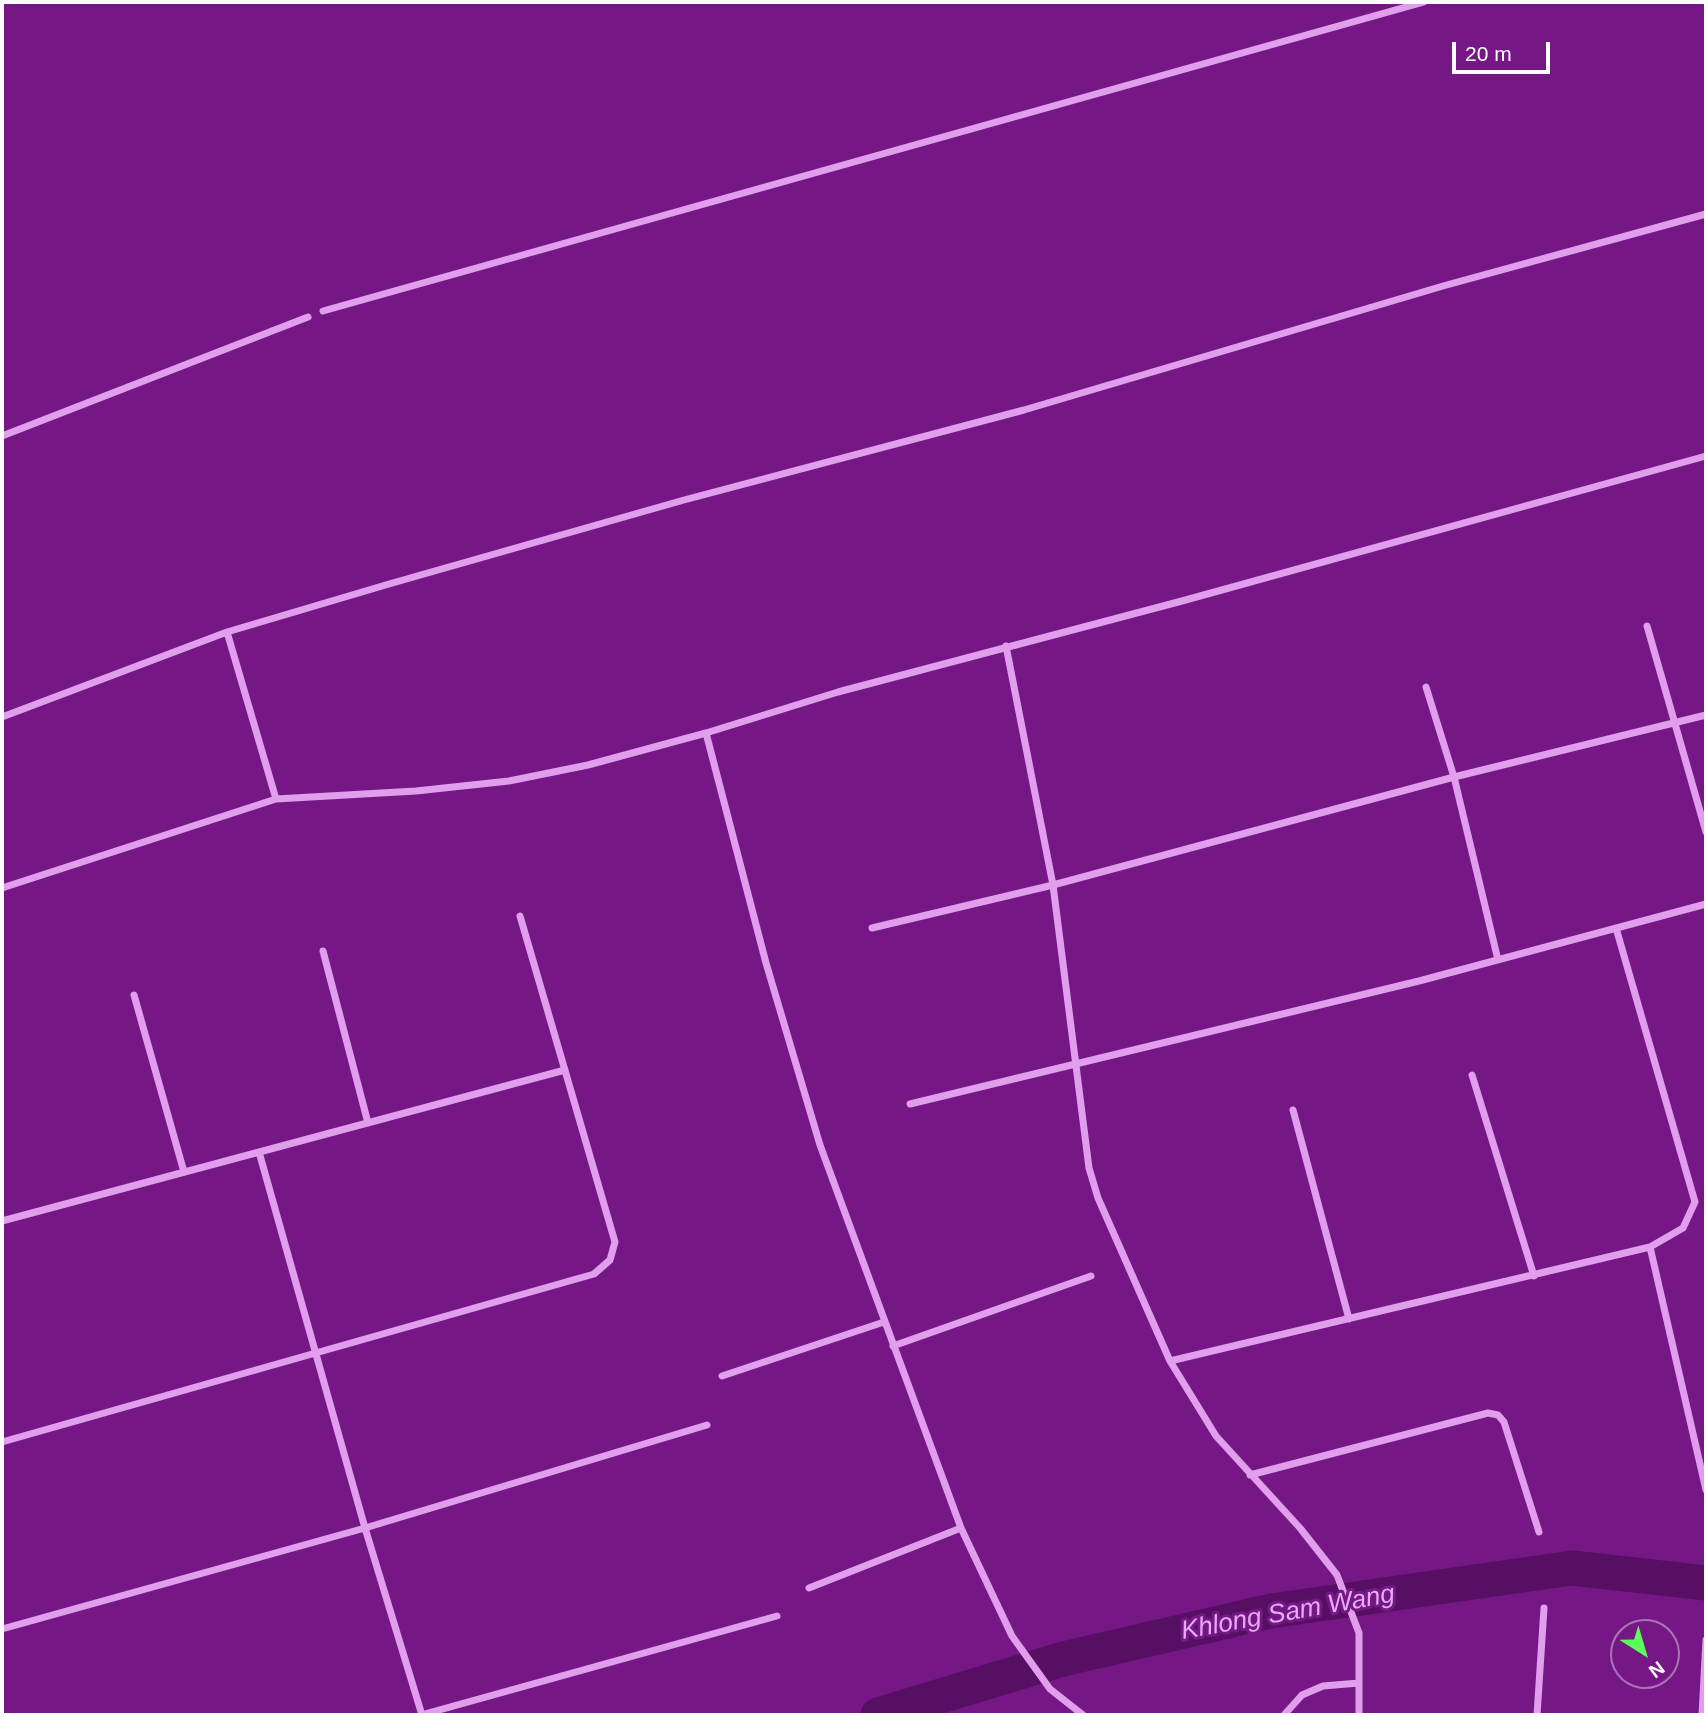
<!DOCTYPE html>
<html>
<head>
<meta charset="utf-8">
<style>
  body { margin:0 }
  #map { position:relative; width:1708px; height:1717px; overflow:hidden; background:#751886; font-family:Helvetica,sans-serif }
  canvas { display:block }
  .frame { position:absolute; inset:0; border:4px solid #fff; pointer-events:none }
  .north { position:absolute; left:1610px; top:1619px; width:70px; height:70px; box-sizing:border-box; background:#751886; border:2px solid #ac74b6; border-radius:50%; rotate:143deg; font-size:19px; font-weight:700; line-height:28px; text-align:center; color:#fff }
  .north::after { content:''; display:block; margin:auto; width:24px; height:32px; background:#5bff5a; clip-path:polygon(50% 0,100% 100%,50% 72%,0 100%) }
  .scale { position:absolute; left:1452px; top:42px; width:98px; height:32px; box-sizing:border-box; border:4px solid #fff; border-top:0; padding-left:9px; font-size:21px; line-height:24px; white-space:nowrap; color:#fff; -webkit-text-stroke:5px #751886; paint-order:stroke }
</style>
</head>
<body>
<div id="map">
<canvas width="1708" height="1717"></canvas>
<div class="frame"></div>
<div class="north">N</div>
<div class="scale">20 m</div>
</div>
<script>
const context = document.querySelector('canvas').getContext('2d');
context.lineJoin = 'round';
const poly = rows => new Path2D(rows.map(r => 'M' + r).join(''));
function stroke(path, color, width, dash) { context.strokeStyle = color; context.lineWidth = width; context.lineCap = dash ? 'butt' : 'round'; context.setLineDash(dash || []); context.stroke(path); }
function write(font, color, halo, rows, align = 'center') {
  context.font = font + ' Helvetica,sans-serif'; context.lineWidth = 6; context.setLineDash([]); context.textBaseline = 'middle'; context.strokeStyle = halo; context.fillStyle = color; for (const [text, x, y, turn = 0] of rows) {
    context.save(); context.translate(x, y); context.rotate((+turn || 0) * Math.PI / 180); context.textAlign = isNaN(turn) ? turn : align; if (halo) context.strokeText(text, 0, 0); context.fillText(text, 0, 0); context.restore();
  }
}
stroke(poly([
  [878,1715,1063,1659,1271,1611,1572,1568,1706,1583]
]), '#570f64', 35);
stroke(poly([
  [323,311,1424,2],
  [2,436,308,317],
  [1647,626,1706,832],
  [227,632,276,799],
  [1006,646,1053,885,1089,1168,1098,1198,1170,1361,1216,1436,1300,1528,1337,1575,1359,1633,1359,1715],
  [1426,687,1454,777,1498,960],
  [2,717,227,632,389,584,684,500,1024,410,1443,286,1706,214],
  [706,733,766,963,820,1145,961,1528,1012,1636,1050,1689,1083,1715],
  [2,888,276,799,416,791,509,781,588,765,706,733,838,692,1182,601,1706,456],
  [872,928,1053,885,1454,777,1706,715],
  [323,951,368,1123],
  [134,995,184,1172],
  [1472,1075,1534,1276],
  [910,1104,1419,981,1706,904],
  [1293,1110,1349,1319],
  [259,1152,365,1528,422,1715],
  [2,1221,565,1070],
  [1650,1247,1706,1490],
  [893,1346,1091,1276],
  [1170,1361,1650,1247,1683,1228,1695,1202,1616,928],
  [722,1376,884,1322],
  [2,1442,594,1274,610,1260,615,1242,520,916],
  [1250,1475,1488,1413,1498,1415,1504,1422,1539,1532],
  [809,1588,961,1528],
  [2,1629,365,1528,707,1425],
  [421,1715,777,1616],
  [1284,1715,1302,1695,1323,1686,1359,1683],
  [1537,1715,1544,1608],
  [1702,1715,1706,1640]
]), '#e09eed', 7);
write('italic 26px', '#e7aaf4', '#751886', [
  ["Khlong Sam Wang",1288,1613,-10]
]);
</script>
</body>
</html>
